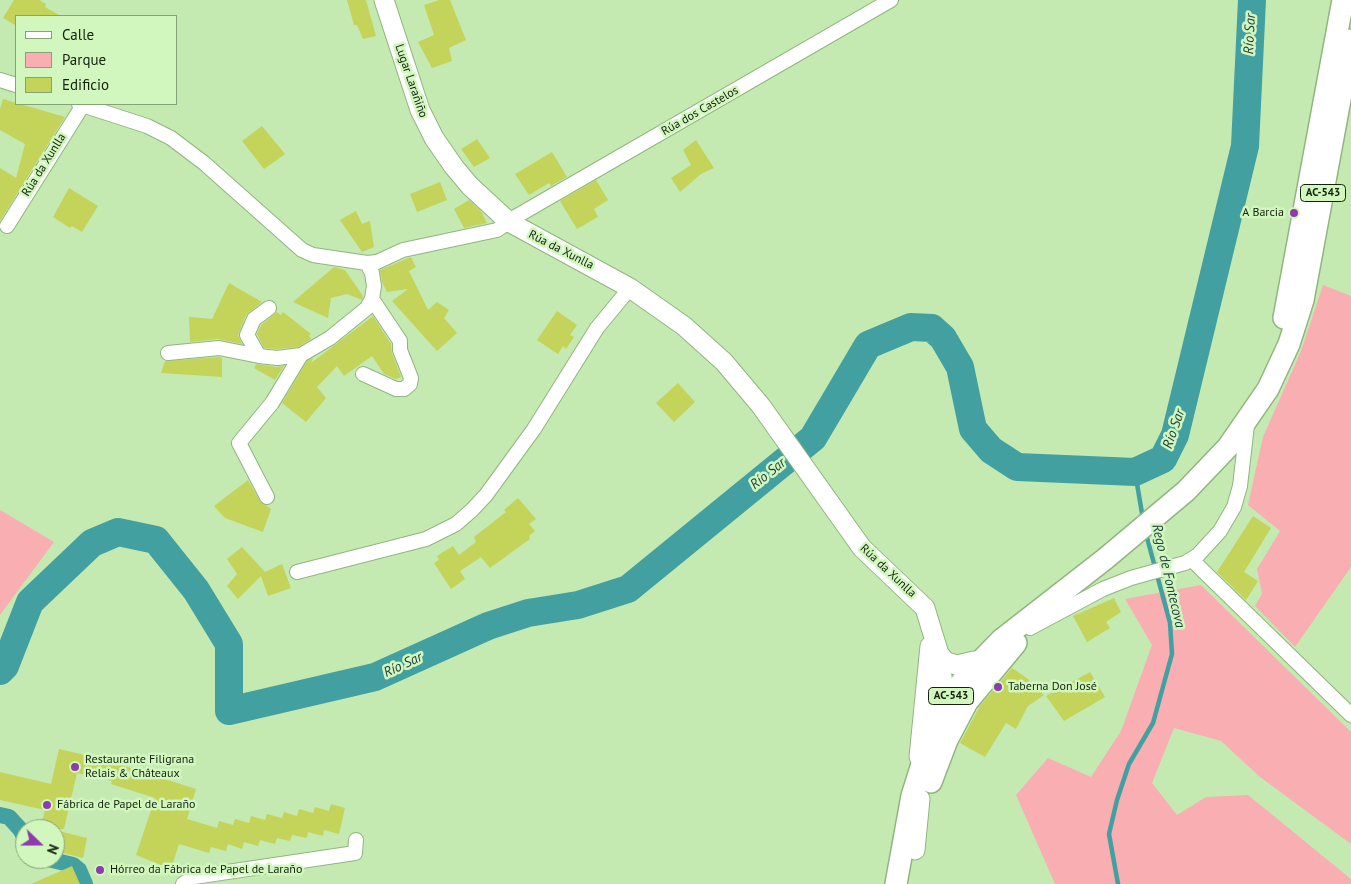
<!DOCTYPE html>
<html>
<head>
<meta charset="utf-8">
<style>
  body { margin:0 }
  #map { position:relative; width:1351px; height:884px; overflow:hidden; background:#c4eab2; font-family:"PT Sans",sans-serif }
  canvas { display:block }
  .legend { position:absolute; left:15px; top:15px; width:162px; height:90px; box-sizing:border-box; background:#d1f7bf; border:1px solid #85a278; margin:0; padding:6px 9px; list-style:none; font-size:15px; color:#14220d }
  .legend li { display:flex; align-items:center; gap:10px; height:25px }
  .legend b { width:25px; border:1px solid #85a278 }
  .north { position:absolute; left:15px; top:819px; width:50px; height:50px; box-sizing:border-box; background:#d1f7bf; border:1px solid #85a278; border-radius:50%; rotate:112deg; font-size:14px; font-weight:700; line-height:20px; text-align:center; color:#14220d }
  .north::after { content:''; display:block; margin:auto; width:18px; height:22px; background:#8d3cab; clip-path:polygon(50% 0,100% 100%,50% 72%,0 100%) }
</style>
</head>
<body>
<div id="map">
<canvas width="1351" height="884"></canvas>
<ul class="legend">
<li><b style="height:6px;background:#fff"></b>Calle</li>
<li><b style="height:14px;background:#f9aeb2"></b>Parque</li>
<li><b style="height:14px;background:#c4d35a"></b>Edificio</li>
</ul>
<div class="north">N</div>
</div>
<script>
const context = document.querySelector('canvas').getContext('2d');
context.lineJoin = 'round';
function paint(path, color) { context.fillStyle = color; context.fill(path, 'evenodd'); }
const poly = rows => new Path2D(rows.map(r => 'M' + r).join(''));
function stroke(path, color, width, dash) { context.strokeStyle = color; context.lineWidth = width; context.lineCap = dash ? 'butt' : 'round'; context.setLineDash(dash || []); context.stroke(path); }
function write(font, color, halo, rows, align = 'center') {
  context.font = font + ' "PT Sans",sans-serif'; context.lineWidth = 5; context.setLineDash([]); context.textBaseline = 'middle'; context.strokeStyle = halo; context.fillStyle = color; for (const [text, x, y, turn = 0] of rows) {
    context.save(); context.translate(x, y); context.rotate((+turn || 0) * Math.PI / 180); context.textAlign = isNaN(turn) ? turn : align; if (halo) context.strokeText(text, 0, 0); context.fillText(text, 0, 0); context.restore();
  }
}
paint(poly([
  [1323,285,1351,296,1351,567,1295,647,1255,606,1262,594,1257,569,1280,531,1248,505,1263,437,1301,351],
  [0,510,54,542,0,615],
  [1201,585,1351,732,1351,844,1260,777,1221,741,1174,728,1152,783,1177,815,1206,797,1248,795,1351,879,1351,884,1055,884,1016,795,1048,758,1091,777,1121,731,1152,645,1125,599]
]), '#f9aeb2');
stroke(poly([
  [1135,472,1143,519],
  [1118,884,1109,834,1117,800,1129,764,1153,723,1172,654,1170,623,1146,534]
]), '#42a0a0', 4.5);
stroke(poly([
  [0,815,9,817,20,829,25,838],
  [48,859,73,865,79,870,85,884]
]), '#42a0a0', 16);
stroke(poly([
  [0,671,5,666,30,602,92,543,118,532,156,540,196,590,229,644,229,711,375,677,488,626,528,613,578,605,628,589,813,438,868,345,911,327,932,328,943,338,960,367,973,429,991,450,1017,467,1135,472,1163,459,1175,435,1245,146,1252,0]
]), '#42a0a0', 28);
paint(poly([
  [14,0,39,0,46,4,45,7,61,16,16,16,15,25,3,18],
  [347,0,366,0,376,36,363,39,357,25,354,25],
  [439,0,450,0,466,40,449,48,452,61,432,68,418,42,434,35,424,5],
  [3,99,65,117,0,221,0,168,16,178,25,144,0,130,0,109],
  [262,126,285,154,264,169,242,141],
  [477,139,490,158,474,167,461,149],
  [696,140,714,168,701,174,680,192,671,178,691,165,683,150],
  [552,152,567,177,551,186,549,183,529,195,515,174],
  [596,180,608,200,594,209,598,217,577,229,560,201],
  [440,182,447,200,417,212,410,194],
  [69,188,98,206,82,232,72,226,70,228,53,217],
  [469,200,481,211,487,223,464,228,454,209],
  [356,211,362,224,370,221,374,247,362,252,340,220],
  [411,257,416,267,409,271,428,310,437,302,449,310,444,318,457,333,437,351,392,301,408,289,387,292,382,282,380,270],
  [334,267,345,270,363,296,362,300,347,294,331,298,328,318,293,302],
  [229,283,262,302,246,315,238,335,242,344,218,339,190,342,189,317,212,319],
  [557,311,577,325,570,335,574,337,566,349,563,346,558,354,537,340],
  [277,312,281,315,283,312,311,334,309,336,311,339,298,347,277,349,264,348,257,334,261,325],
  [373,316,391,344,392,353,401,377,396,379,384,374,372,356,344,376,337,366,317,387,326,398,306,422,282,403,307,361,313,358,311,363],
  [219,357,222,358,222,377,161,373,165,361],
  [256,364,276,367,284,366,275,380,254,368],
  [678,383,695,402,674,422,656,403],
  [248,480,260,501,271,509,263,532,225,518,214,506],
  [518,498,536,519,529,524,535,531,529,536,530,539,490,568,481,557,460,571,465,579,451,589,434,563,439,560,437,556,453,546,459,555,476,542,474,537,506,512,504,510],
  [1253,516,1271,528,1244,572,1258,581,1246,600,1217,572],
  [242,547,265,572,282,564,291,588,268,596,261,576,238,599,227,586,237,574,227,559],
  [1114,598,1121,612,1106,622,1110,628,1087,642,1073,616],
  [1012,668,1028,679,1044,695,1028,706,1016,729,1006,723,985,757,960,743,980,706],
  [1090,672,1105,697,1064,721,1046,696],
  [59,749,106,760,196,789,187,819,217,828,219,821,233,825,235,819,249,823,251,816,265,820,267,814,282,818,284,812,297,816,299,809,313,813,315,807,329,811,331,804,345,808,339,834,324,830,323,836,308,832,307,838,292,835,290,841,277,838,275,844,260,840,258,846,244,842,242,849,228,844,226,851,211,847,209,853,179,844,171,869,136,855,155,798,111,784,112,781,77,773,64,829,40,829,45,810,0,800,0,772,51,784],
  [55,830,87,838,83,858,55,851],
  [72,866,80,884,31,884]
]), '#c4d35a');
const street = poly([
  [0,80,16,85],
  [79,104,147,126,171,138,204,163,302,250,313,255,367,263,377,262,403,250,497,230,517,216,891,0],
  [7,226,83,105],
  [269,308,254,319,247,335,259,356,277,358,301,355],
  [168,353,219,348,259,356],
  [363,374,396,389,404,389,410,384,411,378,400,350,400,341,372,299],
  [267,497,239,443,272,403,301,355,330,338,367,308,372,299,374,286,372,273,367,263],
  [1192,560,1351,715],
  [297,572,426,539,456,524,472,510,486,495,534,429,597,328,630,288],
  [1030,628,1103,589,1131,578,1185,563,1198,555,1220,531,1234,507,1240,486,1247,425],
  [183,884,194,877,355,853,356,840]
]);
const secondary = poly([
  [384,0,420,110,434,138,454,167,470,186,509,222,630,288,684,326,724,362,761,406,862,548,925,608,939,654,944,692],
  [939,654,946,662,957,665,974,661],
  [951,697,938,690,930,698,928,706,939,714,948,712,955,707],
  [919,757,930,646],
  [915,850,920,799]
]);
const primary = poly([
  [1284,318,1343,0],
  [931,782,947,740,967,702,1016,643],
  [896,884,912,796,929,742,948,703,965,677,1001,640,1105,559,1186,491,1228,447,1268,389,1289,344,1303,300,1351,40]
]);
stroke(street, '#91b57f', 16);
stroke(secondary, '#91b57f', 21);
stroke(primary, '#91b57f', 24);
stroke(street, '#fff', 14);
stroke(secondary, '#fff', 19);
stroke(primary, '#fff', 21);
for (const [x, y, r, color] of [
  [1294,213,5,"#8d3cab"],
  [998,687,5,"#8d3cab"],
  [75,767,5,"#8d3cab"],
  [47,805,5,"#8d3cab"],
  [100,870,5,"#8d3cab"]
]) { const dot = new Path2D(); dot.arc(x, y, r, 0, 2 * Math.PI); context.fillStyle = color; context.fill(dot); stroke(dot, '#d1f7bf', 2); }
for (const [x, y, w] of [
  [1323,193,45],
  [951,696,45]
]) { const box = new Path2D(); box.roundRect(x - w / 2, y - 8.5, w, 17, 4); context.fillStyle = '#d1f7bf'; context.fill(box); stroke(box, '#14220d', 1); }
write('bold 11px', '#14220d', null, [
  ["AC-543",1323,193],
  ["AC-543",951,696]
]);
write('12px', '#14220d', '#d1f7bf', [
  ["Lugar Larañiño",411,81,71],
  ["Rúa dos Castelos",700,111,-30],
  ["Rúa da Xunlla",44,165,-58],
  ["Rúa da Xunlla",561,250,27],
  ["Rúa da Xunlla",888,571,43]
]);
write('12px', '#14220d', '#d1f7bf', [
  ["A Barcia",1284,213,"right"],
  ["Taberna Don José",1008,687],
  ["Restaurante Filigrana",85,760],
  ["Relais & Châteaux",85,774],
  ["Fábrica de Papel de Laraño",57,805],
  ["Hórreo da Fábrica de Papel de Laraño",110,870]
], 'left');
write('italic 14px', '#254242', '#d1f7bf', [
  ["Río Sar",1250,34,-87],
  ["Río Sar",1174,429,-71],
  ["Río Sar",768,474,-39],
  ["Rego de Fontecova",1168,576,77],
  ["Río Sar",403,665,-25]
]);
</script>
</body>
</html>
